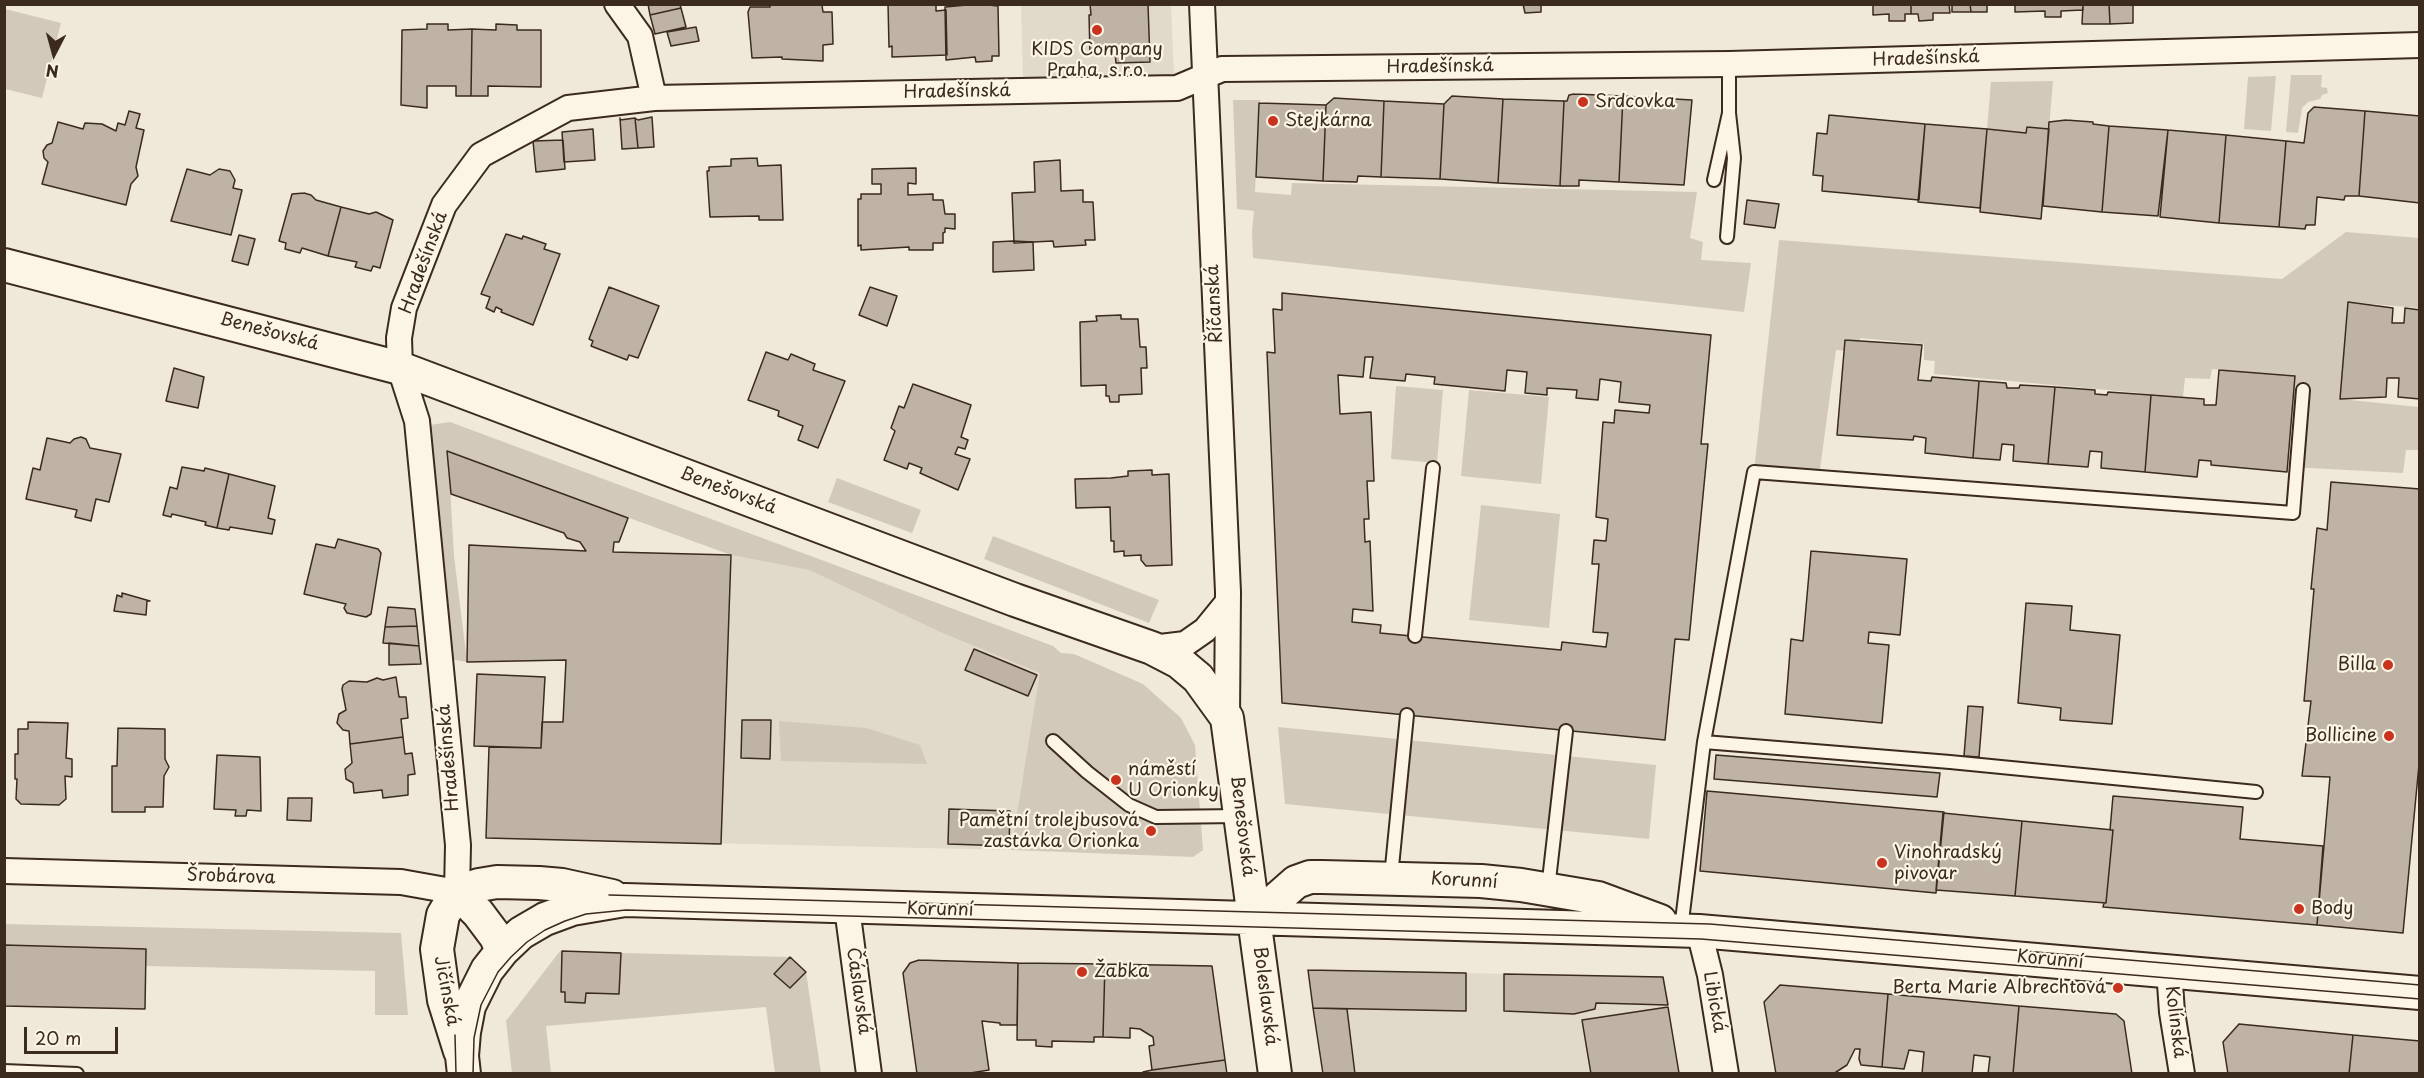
<!DOCTYPE html>
<html>
<head>
<meta charset="utf-8">
<style>
  body { margin:0 }
  #map { position:relative; width:2424px; height:1078px; overflow:hidden; background:#f0e9d9; font-family:"Playpen Sans",sans-serif }
  canvas { display:block }
  .frame { position:absolute; inset:0; border:6px solid #3b2a1e; pointer-events:none }
  .north { position:absolute; left:24px; top:24px; width:60px; height:60px; -webkit-text-stroke:4px #fcf5e5; paint-order:stroke; rotate:186deg; font-size:16px; font-weight:700; line-height:24px; text-align:center; color:#3b2a1e }
  .north::after { content:''; display:block; margin:auto; width:21px; height:27px; background:#3b2a1e; clip-path:polygon(50% 0,100% 100%,50% 72%,0 100%) }
  .scale { position:absolute; left:24px; top:1027px; width:94px; height:27px; box-sizing:border-box; border:3px solid #3b2a1e; border-top:0; padding-left:8px; font-size:18px; line-height:21px; white-space:nowrap; color:#3b2a1e; -webkit-text-stroke:4px #fcf5e5; paint-order:stroke }
</style>
</head>
<body>
<div id="map">
<canvas width="2424" height="1078"></canvas>
<div class="frame"></div>
<div class="north">N</div>
<div class="scale">20 m</div>
</div>
<script>
const context = document.querySelector('canvas').getContext('2d');
context.lineJoin = 'round';
function paint(path, color) { context.fillStyle = color; context.fill(path, 'evenodd'); }
const poly = rows => new Path2D(rows.map(r => 'M' + r).join(''));
function stroke(path, color, width, dash) { context.strokeStyle = color; context.lineWidth = width; context.lineCap = dash ? 'butt' : 'round'; context.setLineDash(dash || []); context.stroke(path); }
function write(font, color, halo, rows, align = 'center') {
  context.font = font + ' "Playpen Sans",sans-serif'; context.lineWidth = 4.5; context.setLineDash([]); context.textBaseline = 'middle'; context.strokeStyle = halo; context.fillStyle = color; for (const [text, x, y, turn = 0] of rows) {
    context.save(); context.translate(x, y); context.rotate((+turn || 0) * Math.PI / 180); context.textAlign = isNaN(turn) ? turn : align; if (halo) context.strokeText(text, 0, 0); context.fillText(text, 0, 0); context.restore();
  }
}
paint(poly([
  [1021,5,1171,5,1174,75,1023,79],
  [447,451,628,518,619,542,614,542,613,552,731,555,809,570,940,632,1041,673,1011,850,486,838,489,747,474,746,477,674,545,677,542,722,563,722,566,661,467,662,469,545,586,550,580,542,567,538,564,533,451,494],
  [1308,970,1663,977,1679,1073,1323,1073]
]), '#e1d9c9');
paint(poly([
  [5,9,61,23,42,98,5,89],
  [2291,75,2322,75,2321,87,2327,88,2328,93,2322,95,2320,99,2308,102,2302,108,2298,133,2286,132],
  [2276,76,2271,131,2244,129,2248,77],
  [2053,81,2049,129,2027,127,2026,133,1987,129,1991,82],
  [1233,100,1260,100,1255,192,1291,195,1292,183,1697,192,1690,238,1703,242,1701,260,1751,263,1744,312,1253,258,1252,231,1254,211,1237,209],
  [2346,232,2419,238,2419,308,2348,302,2340,399,2419,407,2419,450,2406,450,2403,473,2290,467,2295,375,2212,369,2210,379,2185,378,2183,397,1934,374,1935,361,1924,360,1924,344,1860,338,1858,352,1836,350,1819,477,1754,472,1779,240,2282,279],
  [1396,386,1443,390,1437,463,1391,459],
  [1469,390,1549,397,1541,484,1461,476],
  [450,422,1053,646,1061,653,1074,654,1143,684,1181,718,1195,745,1203,850,1193,857,1011,850,1040,673,940,632,809,570,731,555,448,452,454,556,467,662,450,659,430,425],
  [837,478,921,510,912,533,828,502],
  [1481,505,1560,514,1549,628,1469,620],
  [993,536,1159,600,1149,623,984,559],
  [779,721,866,728,920,745,927,764,781,761],
  [1278,727,1656,765,1649,839,1285,804],
  [5,924,401,933,408,1015,375,1015,375,971,146,966,146,949,5,945],
  [560,951,562,951,561,992,565,992,565,1002,585,1003,586,993,619,994,621,953,790,957,774,974,790,988,806,972,821,1073,775,1073,766,1007,546,1026,551,1073,512,1073,506,1021]
]), '#d2c9ba');
const building = poly([
  [648,4,680,4,681,8,650,15,648,4],
  [770,4,822,5,823,12,832,12,833,44,823,45,823,61,782,59,782,57,752,58,748,12,750,7,770,7,770,4],
  [888,4,936,4,936,11,946,10,947,55,892,57,892,46,889,47,888,4],
  [978,4,998,6,999,56,992,56,992,61,976,62,975,57,946,60,945,7,978,4],
  [1090,4,1148,4,1150,62,1116,63,1115,52,1090,54,1089,15,1091,15,1090,4],
  [1523,4,1541,4,1541,12,1525,13,1523,4],
  [1873,4,1911,4,1911,14,1905,14,1905,21,1889,21,1889,14,1873,15,1873,4],
  [1911,4,1949,4,1950,13,1933,13,1933,20,1919,21,1918,14,1911,14,1911,4],
  [1952,4,1970,4,1971,12,1952,12,1952,4],
  [1970,4,1987,4,1987,12,1971,12,1970,4],
  [2015,4,2083,4,2083,10,2061,11,2061,17,2045,17,2045,11,2015,12,2015,4],
  [2083,4,2109,4,2110,24,2082,24,2083,4],
  [2109,4,2133,4,2133,23,2110,24,2109,4],
  [681,8,686,27,655,34,650,15,681,8],
  [427,24,448,24,448,30,472,29,471,96,456,96,456,86,427,86,427,108,401,105,402,30,427,29,427,24],
  [496,24,517,25,517,30,541,30,541,87,488,86,488,96,471,96,472,29,496,30,496,24],
  [696,27,699,41,671,46,667,32,696,27],
  [1574,94,1623,96,1619,182,1579,180,1579,186,1560,186,1564,101,1567,101,1569,95,1574,94],
  [1452,96,1503,99,1498,183,1440,179,1444,104,1452,96],
  [1623,96,1692,100,1684,185,1619,182,1623,96],
  [1334,98,1384,101,1381,177,1358,176,1357,182,1323,181,1326,105,1334,98],
  [1503,99,1564,101,1560,186,1498,183,1503,99],
  [1384,101,1444,104,1440,179,1381,177,1384,101],
  [1259,103,1326,105,1323,181,1256,177,1259,103],
  [2314,107,2365,111,2359,196,2345,196,2344,200,2317,197,2315,225,2306,225,2305,229,2279,227,2286,141,2304,143,2308,113,2314,107],
  [129,111,140,114,136,128,144,130,136,167,138,176,131,184,126,205,42,184,48,162,44,158,43,151,47,145,52,143,58,122,83,129,85,123,102,124,116,131,118,123,125,125,129,111],
  [2365,111,2420,116,2420,203,2359,196,2365,111],
  [1829,115,1925,124,1919,200,1822,191,1823,176,1813,175,1817,133,1827,134,1829,115],
  [652,117,654,147,638,148,635,118,638,120,652,117],
  [620,118,620,120,635,118,638,148,622,149,620,118],
  [2066,120,2093,122,2093,124,2109,126,2102,212,2043,206,2049,122,2066,120],
  [1925,124,1987,129,1980,208,1918,202,1925,124],
  [2109,126,2168,130,2158,216,2102,212,2109,126],
  [2027,127,2049,129,2041,219,1980,212,1987,129,2026,133,2027,127],
  [593,129,595,160,564,162,562,132,593,129],
  [2168,130,2226,135,2219,223,2160,217,2168,130],
  [2226,135,2286,141,2279,227,2219,223,2226,135],
  [563,140,565,169,536,172,533,141,563,140],
  [757,158,758,166,781,165,783,220,759,220,759,216,710,217,707,171,709,171,709,167,731,166,731,159,757,158],
  [1060,160,1061,191,1083,190,1083,202,1093,202,1095,240,1085,240,1086,245,1054,247,1053,241,1014,243,1012,193,1035,192,1034,162,1060,160],
  [916,168,916,184,908,183,908,195,933,194,933,200,943,200,945,214,955,214,955,229,945,228,945,232,943,233,943,243,933,243,933,250,909,250,909,247,861,250,861,245,858,246,858,199,861,199,861,194,881,194,881,184,872,184,872,169,916,168],
  [187,169,210,175,219,169,230,171,235,180,233,188,242,190,231,235,171,221,187,169],
  [304,193,311,195,316,200,341,207,328,256,302,248,300,253,285,249,286,243,279,241,292,194,304,193],
  [1747,200,1779,204,1775,228,1744,224,1747,200],
  [341,207,369,214,376,212,393,220,380,268,373,266,371,271,355,267,357,262,328,256,341,207],
  [506,234,522,239,523,236,546,244,544,249,560,254,533,325,501,312,502,310,496,307,494,312,486,308,490,297,481,294,506,234],
  [239,235,255,239,248,265,232,261,239,235],
  [1013,241,1033,242,1034,270,993,272,993,242,1013,241],
  [609,287,659,306,638,358,629,355,627,360,591,346,593,341,589,339,609,287],
  [870,287,897,296,887,326,859,315,870,287],
  [1282,293,1711,335,1701,444,1708,444,1689,640,1675,639,1665,740,1282,703,1267,352,1275,353,1273,309,1282,310,1282,293],
  [1365,357,1373,357,1370,378,1405,381,1406,374,1435,377,1434,384,1505,391,1507,370,1527,372,1525,393,1547,395,1547,388,1577,390,1576,398,1598,400,1600,379,1621,382,1619,402,1650,405,1649,413,1615,410,1614,423,1603,422,1596,517,1608,519,1606,541,1594,540,1592,564,1599,564,1593,632,1608,633,1606,647,1562,642,1561,650,1380,633,1381,625,1352,622,1353,609,1373,611,1370,541,1365,542,1364,519,1369,519,1367,481,1374,481,1371,412,1340,414,1338,375,1363,377,1365,357],
  [2348,302,2393,308,2392,323,2404,323,2405,308,2420,310,2420,399,2398,397,2399,378,2387,378,2386,397,2340,399,2348,302],
  [1121,315,1121,319,1138,319,1140,347,1146,347,1147,368,1141,368,1142,394,1119,395,1119,402,1110,402,1109,396,1106,396,1106,385,1081,386,1080,322,1097,321,1096,316,1121,315],
  [1845,340,1922,345,1918,380,1931,381,1932,377,1979,381,1973,458,1925,453,1926,438,1914,436,1913,440,1837,435,1845,340],
  [766,352,788,360,791,354,815,364,813,370,845,381,818,448,798,440,803,426,778,416,779,411,748,400,766,352],
  [174,368,204,377,198,408,166,401,174,368],
  [2219,370,2295,376,2287,472,2211,465,2211,461,2199,460,2197,477,2145,472,2151,395,2204,399,2204,405,2216,405,2219,370],
  [1979,381,2006,383,2007,388,2019,388,2020,385,2055,387,2048,464,2013,461,2014,445,2002,444,2000,460,1973,458,1979,381],
  [913,384,971,405,961,437,968,440,965,449,958,447,955,454,970,459,958,490,920,473,922,468,909,463,907,469,884,460,895,431,891,428,899,406,904,408,913,384],
  [2055,387,2095,390,2095,394,2107,395,2108,392,2151,395,2145,472,2101,468,2102,452,2090,451,2088,467,2048,464,2055,387],
  [81,437,86,439,90,448,121,454,109,502,96,499,91,521,75,517,77,510,26,499,33,468,40,470,47,438,70,443,74,439,81,437],
  [447,451,628,518,619,542,614,542,613,552,731,555,721,844,486,838,489,747,541,748,542,722,563,722,566,660,467,662,469,545,586,551,580,542,567,538,564,533,451,494,447,451],
  [182,467,204,471,205,468,229,474,217,528,205,525,206,522,172,514,171,517,163,515,170,487,177,489,182,467],
  [1152,470,1152,475,1169,474,1172,565,1146,566,1141,560,1141,555,1124,556,1124,551,1114,552,1114,541,1111,541,1110,507,1076,508,1075,479,1111,478,1128,476,1128,471,1152,470],
  [229,474,275,486,268,518,275,520,272,534,230,527,229,530,217,528,229,474],
  [2331,482,2420,489,2420,754,2403,933,2317,925,2330,777,2302,776,2311,701,2304,701,2314,589,2311,589,2317,528,2327,530,2331,482],
  [338,539,378,549,381,553,371,614,366,617,347,613,344,608,346,604,304,594,316,544,335,548,338,539],
  [1811,551,1907,559,1900,635,1869,632,1868,643,1889,645,1882,723,1785,714,1791,639,1803,641,1811,551],
  [122,593,150,601,147,601,146,615,114,611,117,595,122,597,122,593],
  [2026,603,2072,606,2070,630,2120,635,2112,724,2060,720,2061,708,2018,703,2026,603],
  [388,607,415,609,417,626,385,627,388,607],
  [417,626,419,646,383,643,385,627,417,626],
  [389,643,419,646,421,664,389,665,389,643],
  [974,649,1037,675,1028,696,965,670,974,649],
  [477,674,545,677,541,748,474,746,477,674],
  [396,677,399,697,406,697,408,718,401,719,403,737,350,744,349,731,343,730,337,723,339,714,346,710,342,689,343,685,349,681,367,682,377,678,383,680,396,677],
  [1968,706,1983,707,1979,757,1964,756,1968,706],
  [742,720,771,720,770,759,741,758,742,720],
  [28,722,68,723,66,758,72,759,72,777,65,776,66,799,59,805,21,804,16,799,17,779,15,779,15,754,18,754,18,729,28,729,28,722],
  [118,728,165,729,165,759,169,767,164,776,163,807,145,807,145,812,112,812,112,766,117,766,118,728],
  [403,737,405,754,412,753,415,774,408,775,408,795,383,798,382,790,354,793,353,783,346,779,345,769,352,763,350,744,403,737],
  [217,755,260,757,261,811,247,810,246,816,235,816,236,810,214,809,217,755],
  [1716,755,1940,773,1937,797,1714,779,1716,755],
  [1707,791,1944,812,1936,893,1700,871,1707,791],
  [2113,796,2243,807,2240,839,2323,846,2317,925,2103,907,2104,903,2106,903,2113,830,2110,830,2113,796],
  [288,798,312,798,311,821,287,820,288,798],
  [949,809,1010,811,1009,846,948,844,949,809],
  [1943,813,2022,821,2015,896,1936,890,1943,813],
  [2022,821,2113,830,2106,903,2015,896,2022,821],
  [4,945,146,949,145,1009,4,1006,4,945],
  [562,951,621,953,619,994,586,993,585,1003,565,1002,565,992,561,992,562,951],
  [790,957,806,972,790,988,774,974,790,957],
  [919,960,1018,963,1017,1025,1000,1025,1000,1023,982,1021,989,1070,964,1074,917,1074,903,973,910,963,919,960],
  [1018,963,1105,964,1103,1037,1094,1037,1094,1042,1052,1041,1052,1047,1036,1046,1036,1040,1017,1040,1018,963],
  [1105,964,1212,966,1225,1060,1152,1070,1149,1046,1154,1045,1153,1037,1140,1029,1130,1028,1130,1038,1103,1037,1105,964],
  [1308,970,1466,973,1466,1011,1313,1008,1308,970],
  [1504,974,1663,977,1668,1005,1596,1003,1595,1009,1574,1014,1504,1011,1504,974],
  [1780,985,1888,994,1882,1067,1861,1065,1859,1059,1860,1049,1855,1049,1847,1065,1833,1074,1776,1074,1764,1002,1780,985],
  [1888,994,2019,1006,2013,1074,1988,1074,1990,1057,1974,1055,1972,1074,1922,1074,1924,1052,1909,1050,1904,1069,1882,1067,1888,994],
  [2019,1006,2116,1014,2124,1021,2132,1074,2013,1074,2019,1006],
  [1668,1007,1679,1073,1591,1074,1582,1020,1668,1007],
  [1313,1008,1347,1009,1355,1074,1323,1074,1313,1008],
  [2239,1024,2353,1035,2349,1074,2228,1074,2223,1042,2239,1024],
  [2353,1035,2420,1041,2420,1074,2349,1074,2353,1035],
  [1225,1060,1227,1074,1143,1074,1143,1072,1152,1070,1225,1060]
]);
paint(building, '#beb3a4');
stroke(building, '#3b2a1e', 1.5);
const service = poly([
  [1714,180,1729,113,1729,64],
  [1727,237,1734,158,1729,113],
  [1415,636,1433,468],
  [1053,741,1087,772,1129,805,1156,817,1240,816],
  [1704,742,1950,762,2256,792],
  [1391,877,1407,715],
  [1548,889,1566,731],
  [1681,929,1704,742,1754,472,2293,513,2303,390],
  [4,1071,77,1074]
]);
const minor = poly([
  [617,4,640,36,654,98],
  [1202,4,1228,592,1227,718],
  [1152,648,1185,644,1205,630,1227,603],
  [4,871,401,882,457,892,458,845,417,421,400,368,399,338,404,308,444,205,481,155,568,108,654,98,1177,88,1222,69,1729,64,2420,45],
  [847,908,869,1074],
  [1699,931,1710,975,1726,1074],
  [2169,970,2172,1012,2182,1074]
]);
const tertiary = poly([
  [4,265,400,368,1015,600,1152,648,1179,662,1198,678,1227,718,1275,1074],
  [457,892,443,915,437,949,444,1000,460,1051],
  [457,892,479,885,497,882,539,883,562,885,612,896],
  [457,892,478,913,496,937,502,951],
  [1255,918,1296,882,1310,877,1322,877,1481,881,1521,885,1598,898,1660,921],
  [464,1074,462,1056,464,1032,469,1006,487,970,502,951,521,933,545,919,572,909,625,900,1699,931,2420,993]
]);
stroke(service, '#3b2a1e', 16);
stroke(minor, '#3b2a1e', 28);
stroke(tertiary, '#3b2a1e', 36);
stroke(service, '#fcf5e5', 12);
stroke(minor, '#fcf5e5', 24);
stroke(tertiary, '#fcf5e5', 32);
stroke(poly([
  [609,895,1710,924,2420,985],
  [455,1035,456,1074],
  [473,1074,474,1038,481,1005,498,972,511,957,527,942,545,930,565,921,586,914,626,910,1701,939,2420,999]
]), '#3b2a1e', 1.5);
for (const [x, y, r, color] of [
  [1097,30,6,"#c8321e"],
  [1583,102,6,"#c8321e"],
  [1273,121,6,"#c8321e"],
  [2388,665,6,"#c8321e"],
  [2389,736,6,"#c8321e"],
  [1116,780,6,"#c8321e"],
  [1151,831,6,"#c8321e"],
  [1882,863,6,"#c8321e"],
  [2299,909,6,"#c8321e"],
  [1082,972,6,"#c8321e"],
  [2118,988,6,"#c8321e"]
]) { const dot = new Path2D(); dot.arc(x, y, r, 0, 2 * Math.PI); context.fillStyle = color; context.fill(dot); stroke(dot, '#fcf5e5', 2); }
write('18px', '#3b2a1e', '#fcf5e5', [
  ["KIDS Company",1097,50,"center"],
  ["Praha, s.r.o.",1097,71,"center"],
  ["Srdcovka",1595,102],
  ["Stejkárna",1285,121],
  ["Billa",2376,665,"right"],
  ["Bollicine",2377,736,"right"],
  ["náměstí",1128,770],
  ["U Orionky",1128,791],
  ["Pamětní trolejbusová",1139,821,"right"],
  ["zastávka Orionka",1139,842,"right"],
  ["Vinohradský",1894,853],
  ["pivovar",1894,874],
  ["Body",2311,909],
  ["Žabka",1094,972],
  ["Berta Marie Albrechtová",2106,988,"right"]
], 'left');
write('18px', '#3b2a1e', '#fcf5e5', [
  ["Hradešínská",1926,59,-2],
  ["Hradešínská",1440,67,-1],
  ["Hradešínská",957,92,-1],
  ["Hradešínská",424,263,-70],
  ["Říčanská",1215,304,-93],
  ["Benešovská",269,332,15],
  ["Benešovská",728,491,21],
  ["Hradešínská",449,758,-95],
  ["Benešovská",1242,826,83],
  ["Šrobárova",231,877,2],
  ["Korunní",1464,881,3],
  ["Korunní",940,910,1],
  ["Korunní",2050,960,5],
  ["Jičínská",446,991,79],
  ["Čáslavská",858,991,82],
  ["Boleslavská",1265,996,83],
  ["Libická",1714,1002,80],
  ["Kolínská",2175,1022,83]
]);
</script>
</body>
</html>
